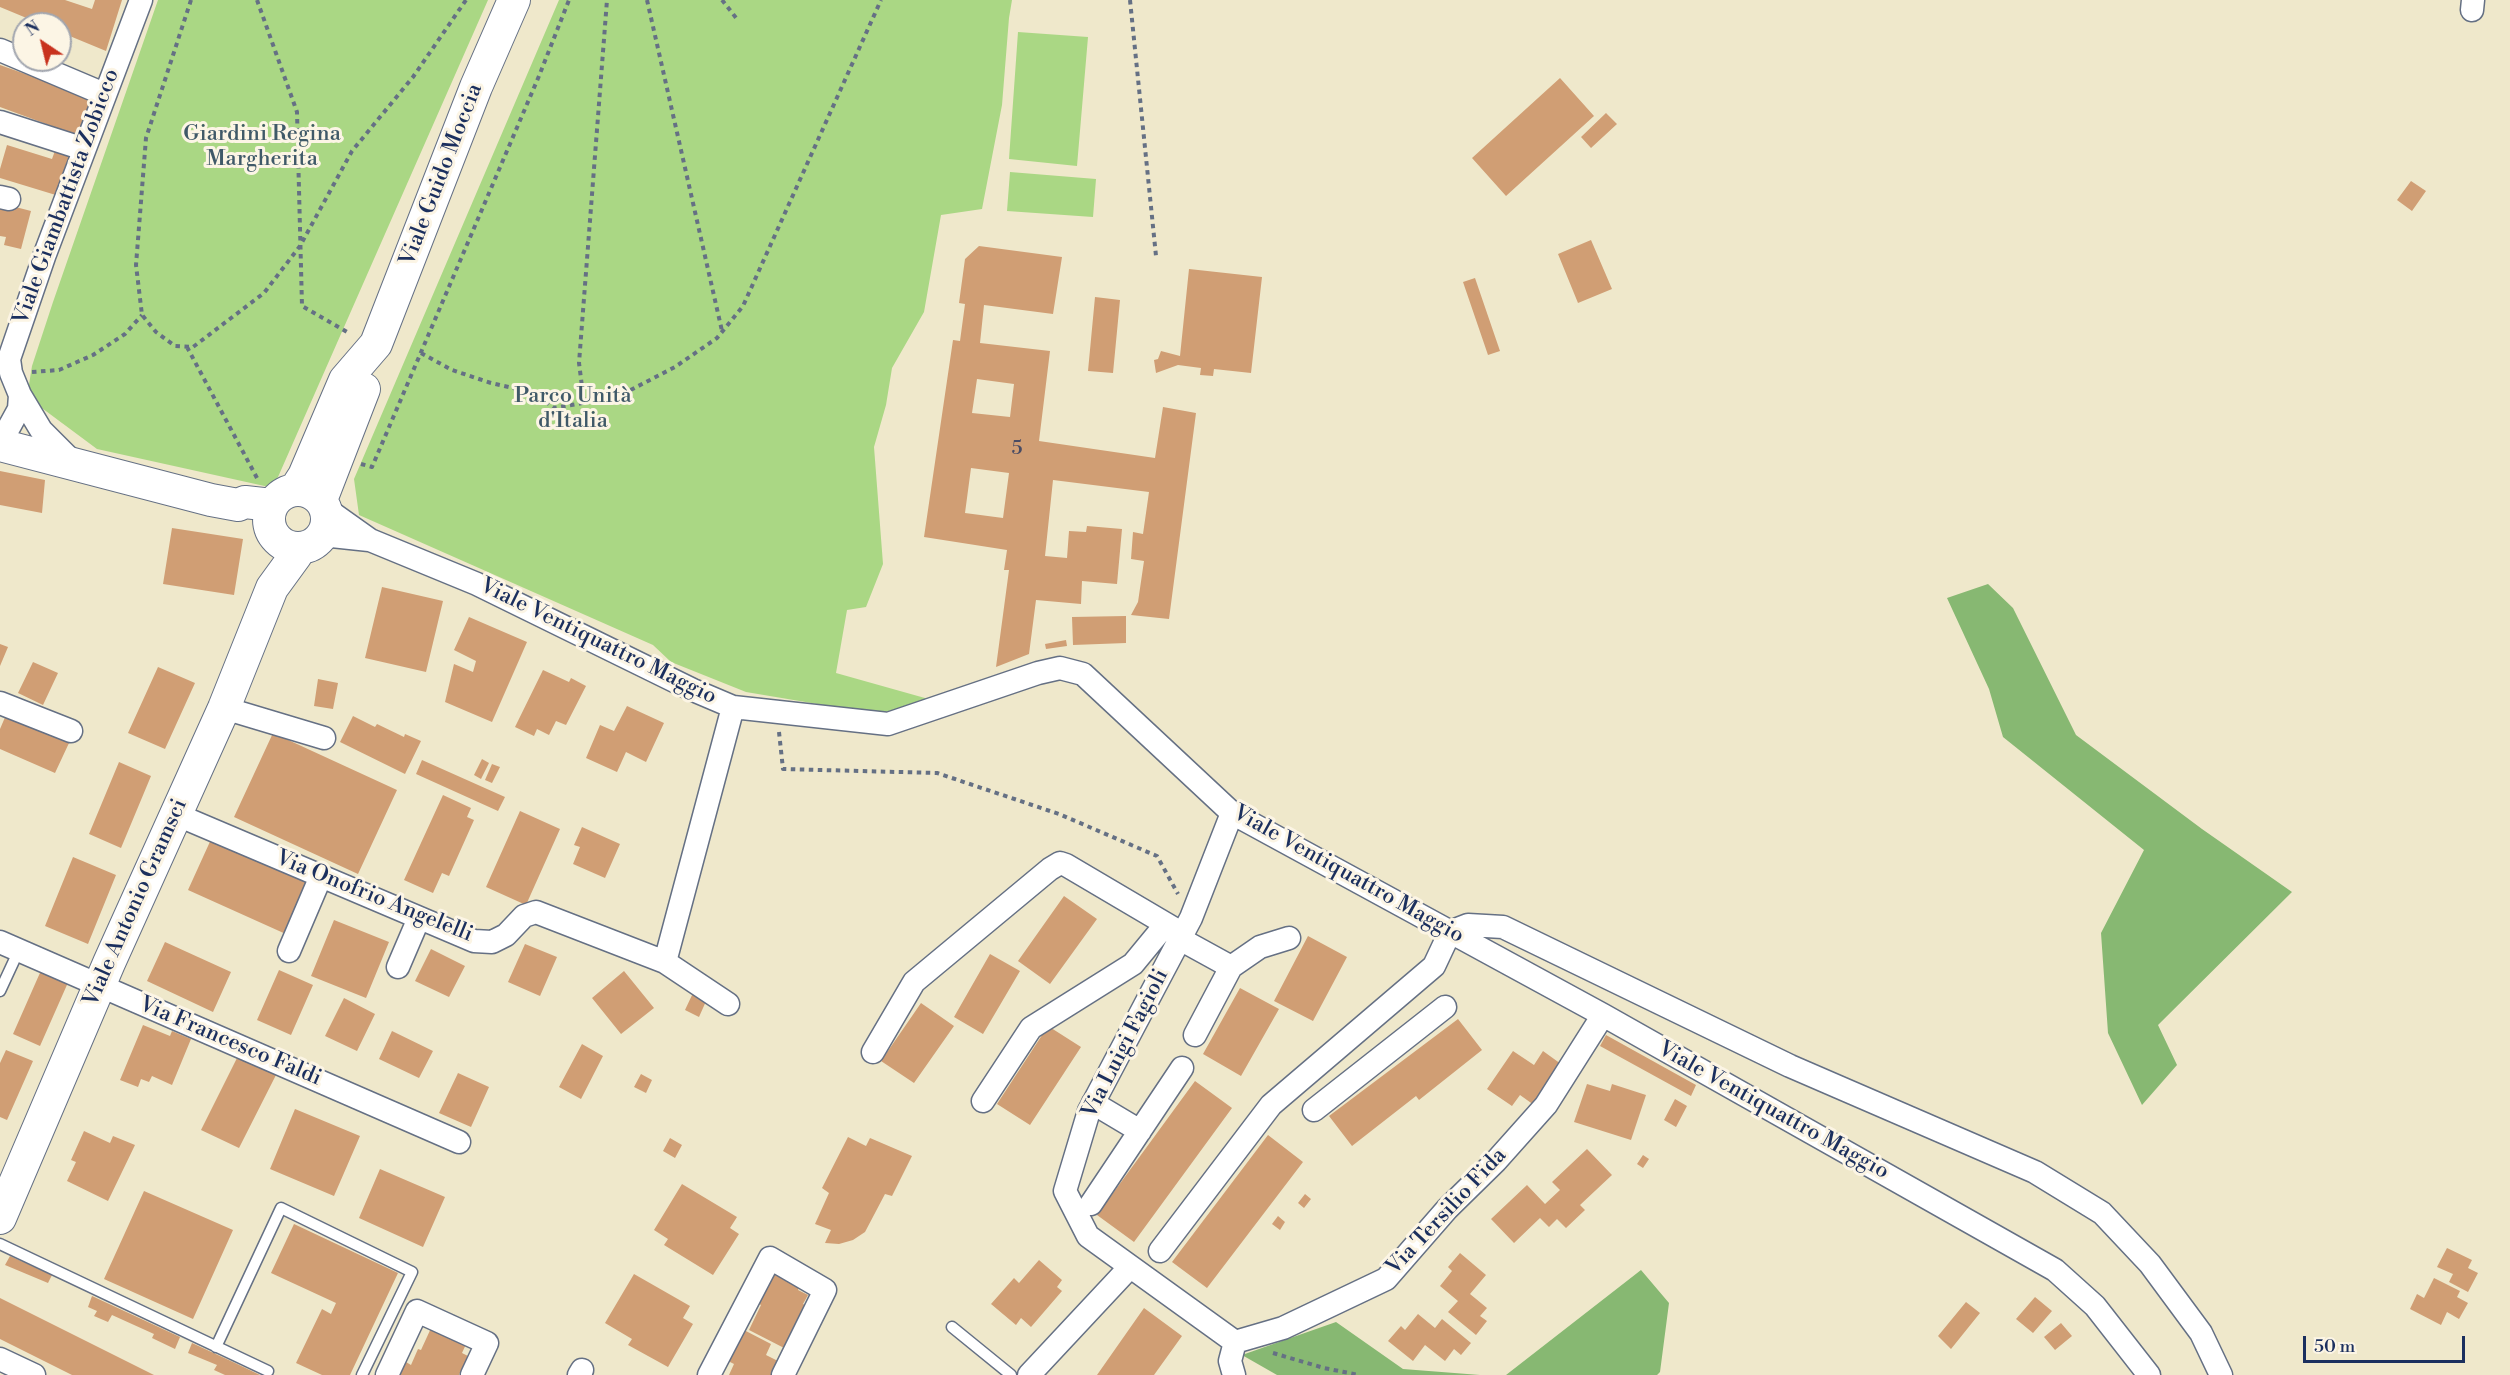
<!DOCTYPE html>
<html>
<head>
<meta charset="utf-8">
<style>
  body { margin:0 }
  #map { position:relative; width:2510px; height:1375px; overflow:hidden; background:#efe8cb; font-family:"Libre Bodoni",serif }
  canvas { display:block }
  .north { position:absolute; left:12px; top:12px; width:60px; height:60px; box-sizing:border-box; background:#fcf5e5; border:2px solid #a2a6af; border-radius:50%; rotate:325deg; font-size:16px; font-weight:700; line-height:24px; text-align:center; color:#1b2f5e }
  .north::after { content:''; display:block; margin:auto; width:21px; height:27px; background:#c8321e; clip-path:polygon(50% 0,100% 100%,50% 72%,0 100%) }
  .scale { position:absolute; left:2303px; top:1336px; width:162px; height:27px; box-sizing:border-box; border:3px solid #1b2f5e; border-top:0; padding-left:8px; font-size:18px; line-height:21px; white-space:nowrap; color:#1b2f5e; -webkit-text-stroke:4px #fcf5e5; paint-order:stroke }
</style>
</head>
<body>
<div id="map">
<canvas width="2510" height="1375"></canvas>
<div class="north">N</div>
<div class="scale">50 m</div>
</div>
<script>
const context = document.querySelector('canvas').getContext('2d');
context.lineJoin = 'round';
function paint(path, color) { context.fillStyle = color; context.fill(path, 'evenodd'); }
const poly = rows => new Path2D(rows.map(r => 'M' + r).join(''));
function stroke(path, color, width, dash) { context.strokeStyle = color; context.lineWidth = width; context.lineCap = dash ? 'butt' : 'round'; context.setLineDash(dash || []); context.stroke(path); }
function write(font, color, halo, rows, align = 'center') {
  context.font = font + ' "Libre Bodoni",serif'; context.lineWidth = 6; context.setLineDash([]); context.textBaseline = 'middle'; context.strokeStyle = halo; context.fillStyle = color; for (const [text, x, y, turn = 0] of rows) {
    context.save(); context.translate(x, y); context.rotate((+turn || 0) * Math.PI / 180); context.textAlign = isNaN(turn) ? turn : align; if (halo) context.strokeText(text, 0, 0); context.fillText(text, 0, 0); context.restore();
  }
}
paint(poly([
  [158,0,488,0,278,477,269,487,97,449,27,397,32,366,53,302],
  [559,0,1012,0,1009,18,1002,105,982,209,941,215,924,312,892,368,886,405,874,447,883,564,866,607,847,610,836,673,932,700,877,714,746,692,671,662,653,645,359,515,354,479],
  [1018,32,1088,37,1077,166,1009,159],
  [1010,172,1096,179,1093,217,1007,211]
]), '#aad784');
paint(poly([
  [1988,584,2013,608,2076,735,2202,829,2292,892,2158,1025,2177,1065,2142,1105,2108,1033,2101,933,2144,850,2003,737,1989,689,1947,598],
  [1641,1270,1669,1303,1660,1372,1657,1375,1506,1375],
  [1336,1322,1403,1369,1480,1375,1277,1375,1242,1355]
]), '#87b872');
paint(poly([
  [0,0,65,0,92,9,95,0,122,0,106,51,60,32,60,24,41,24,0,7],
  [0,65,93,98,79,136,0,107],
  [1560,78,1594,116,1506,196,1472,158],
  [1606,113,1617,124,1591,148,1581,137],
  [7,145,52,159,56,148,73,153,59,196,0,178,0,169],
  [2411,181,2426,191,2412,211,2397,200],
  [0,203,31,211,21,249,4,245,6,237,0,236],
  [1591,240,1612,289,1578,303,1558,254],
  [979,246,1062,257,1053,314,984,305,980,343,1050,351,1039,441,1155,458,1163,407,1196,413,1169,619,1131,615,1138,602,1144,561,1131,559,1133,532,1143,534,1149,492,1053,480,1045,556,1067,558,1069,531,1086,532,1087,526,1122,529,1117,584,1082,581,1081,604,1036,600,1029,654,996,667,1009,570,1004,570,1007,550,924,537,953,340,960,341,965,304,959,303,965,259],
  [977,379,1014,384,1010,417,972,413],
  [971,468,1009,473,1003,518,965,513],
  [1189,269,1262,277,1251,373,1214,369,1213,376,1200,375,1201,368,1178,365,1156,373,1154,360,1158,359,1161,351,1180,356],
  [1475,278,1500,351,1488,355,1463,282],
  [1095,297,1120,300,1113,373,1088,371],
  [0,471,45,480,42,513,0,505],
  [172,528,243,539,234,595,163,584],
  [382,587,443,601,426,672,365,658],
  [1126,616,1126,643,1073,645,1072,617],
  [469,617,527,642,492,722,445,702,454,664,473,672,476,661,454,650],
  [1066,640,1067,646,1046,649,1045,644],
  [0,644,8,647,0,666],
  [33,662,58,673,43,705,18,693],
  [158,667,195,683,165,749,128,733],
  [543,670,569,682,571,678,586,686,566,725,556,721,549,735,537,729,534,736,515,727],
  [318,679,338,683,333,709,314,706],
  [627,706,664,723,646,762,626,752,617,772,586,758,600,725,614,731],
  [6,715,69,743,55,773,0,749,0,729],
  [353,716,375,727,377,724,404,737,405,734,421,741,405,774,340,742],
  [273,733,397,790,358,874,234,817],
  [482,759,489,763,481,779,474,775],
  [422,760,505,797,498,811,416,774],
  [119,762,151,776,121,848,89,834],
  [492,764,500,767,492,783,485,780],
  [443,795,471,808,467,817,474,820,449,876,442,873,433,893,404,880],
  [520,811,560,829,526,905,486,887],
  [582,827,620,844,605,878,573,864,580,847,574,845],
  [213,835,313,880,288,935,188,890],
  [73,857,116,875,88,944,45,926],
  [1064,896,1097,919,1050,984,1018,961],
  [334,920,389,942,366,998,311,976],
  [1308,936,1347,957,1313,1021,1274,1001],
  [165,942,231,972,213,1012,147,981],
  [525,944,557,957,540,996,508,982],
  [431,949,465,966,449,997,415,981],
  [990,954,1020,971,983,1034,954,1017],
  [43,966,70,978,40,1046,13,1034],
  [279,970,313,985,291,1035,257,1020],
  [624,971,654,1008,621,1034,592,998],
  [1240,988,1279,1009,1241,1076,1203,1054],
  [693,993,707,999,699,1017,685,1010],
  [344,998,375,1014,357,1051,325,1036],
  [921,1003,954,1026,914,1083,881,1061],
  [1458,1019,1482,1050,1419,1100,1416,1096,1352,1146,1329,1116],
  [143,1025,170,1036,172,1031,191,1039,172,1085,152,1076,149,1082,141,1079,138,1087,120,1080],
  [1048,1026,1081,1047,1030,1125,997,1104],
  [392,1031,433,1051,419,1078,379,1059],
  [1606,1035,1696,1085,1691,1096,1600,1046],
  [582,1044,603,1056,581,1099,559,1087],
  [6,1050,33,1061,7,1120,0,1117,0,1063],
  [1513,1051,1534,1065,1543,1051,1561,1064,1534,1105,1520,1095,1512,1106,1487,1089],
  [238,1056,276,1075,239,1148,201,1130],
  [458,1073,489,1087,471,1127,439,1113],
  [641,1074,652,1080,646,1093,634,1087],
  [1195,1081,1232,1108,1134,1242,1097,1215],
  [1587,1084,1610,1091,1612,1084,1646,1095,1631,1140,1574,1122],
  [1675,1099,1687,1106,1676,1127,1664,1120],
  [295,1109,360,1136,334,1196,270,1169],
  [84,1131,110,1143,113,1136,135,1145,108,1201,67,1181,76,1162,71,1160],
  [1268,1135,1303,1162,1207,1288,1172,1262],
  [848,1137,866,1146,870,1138,912,1156,892,1196,885,1194,865,1232,853,1240,839,1244,825,1243,831,1230,815,1224,829,1193,822,1188],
  [670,1138,682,1145,675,1158,663,1151],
  [1587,1149,1612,1175,1580,1205,1585,1210,1566,1228,1557,1219,1549,1227,1540,1218,1514,1243,1491,1219,1527,1185,1545,1204,1560,1190,1552,1182],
  [1643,1155,1649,1159,1643,1168,1637,1164],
  [380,1169,445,1197,423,1247,359,1218],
  [682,1184,737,1217,730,1228,739,1234,713,1275,664,1245,668,1239,654,1230],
  [144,1191,233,1230,193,1319,104,1279],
  [1305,1194,1311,1199,1304,1208,1298,1203],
  [1278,1216,1285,1222,1280,1230,1272,1224],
  [294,1224,398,1273,350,1375,322,1375,296,1363,322,1309,331,1314,336,1303,271,1273],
  [2447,1248,2472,1260,2468,1268,2478,1273,2468,1292,2449,1282,2453,1274,2437,1267],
  [1460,1253,1486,1275,1470,1294,1487,1308,1480,1316,1487,1321,1476,1335,1448,1312,1458,1301,1440,1286,1452,1271,1448,1267],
  [10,1256,52,1275,48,1283,5,1265],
  [1039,1260,1062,1280,1057,1287,1062,1291,1031,1327,1021,1318,1016,1325,991,1304,1014,1278,1019,1283],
  [770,1269,800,1285,798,1290,808,1295,803,1304,810,1307,788,1350,749,1330,761,1305,754,1301],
  [634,1274,690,1306,683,1318,693,1324,668,1367,628,1345,632,1339,605,1323],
  [2434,1278,2460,1291,2457,1297,2468,1303,2459,1319,2447,1312,2441,1325,2410,1309,2417,1294,2424,1298],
  [92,1296,180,1337,175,1349,152,1338,154,1334,112,1315,108,1322,94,1316,97,1311,88,1307],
  [2035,1297,2052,1311,2033,1333,2016,1319],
  [0,1298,154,1375,72,1375,0,1339],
  [1966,1302,1980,1313,1951,1349,1938,1336],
  [1144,1308,1182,1336,1154,1375,1097,1375],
  [1418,1314,1435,1328,1442,1319,1471,1343,1461,1355,1454,1349,1445,1361,1425,1345,1413,1361,1388,1341,1401,1326,1405,1330],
  [2061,1323,2072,1336,2055,1350,2044,1337],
  [432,1326,467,1342,462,1353,468,1356,459,1375,400,1375,406,1362,411,1365,418,1349,421,1350],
  [742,1329,771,1344,766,1355,778,1361,771,1375,729,1375,734,1364,726,1360],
  [192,1343,233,1362,260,1375,225,1375,214,1370,217,1365,188,1353]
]), '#d09e74');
const lane = poly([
  [0,991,19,950],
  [0,1244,268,1371],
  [952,1327,1011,1375],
  [216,1347,281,1208,412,1272,362,1375]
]);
const street = poly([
  [2472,10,2473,0],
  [0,50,104,94],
  [0,122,84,149],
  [0,197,9,199],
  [20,395,41,430,73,462],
  [0,435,7,431,19,409,20,395,11,373,9,359,45,254,141,0],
  [325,508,370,540,477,584,693,690,733,707,888,724,1038,673,1060,668,1083,674,1232,813,1603,1015,2055,1270,2095,1306,2149,1375],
  [322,535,369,540],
  [0,703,71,731],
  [224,708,324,738],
  [1232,813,1191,918,1089,1111,1065,1191,1088,1236,1235,1342],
  [175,814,474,941,492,942,506,935,524,916,536,912,665,962,728,1004],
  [1180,939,1231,967,1195,1035],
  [0,942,459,1142],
  [289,951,321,876],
  [665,962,733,707],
  [398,967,419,918],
  [1231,967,1260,947,1289,938],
  [873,1052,914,982,1050,869,1060,863,1066,865,1183,934],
  [983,1101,1031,1028,1133,964,1166,924],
  [1093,1103,1140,1131],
  [1314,1110,1445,1007],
  [1091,1204,1182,1068],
  [1160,1251,1271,1105,1434,966,1450,932,1468,925,1503,927,1790,1066,2035,1172,2102,1213,2150,1264,2201,1333,2221,1375],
  [1235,1342,1283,1328,1386,1279,1447,1209,1496,1161,1546,1105,1603,1015],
  [0,1359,34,1375],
  [387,1375,417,1311,487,1343,472,1375],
  [579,1375,582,1370],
  [709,1375,770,1258,825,1290,783,1375],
  [1029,1375,1130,1267],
  [1234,1375,1230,1361,1235,1342]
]);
const secondary = poly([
  [0,445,211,500,238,505,245,502,272,505],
  '269 519a29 29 0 1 1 58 0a29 29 0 1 1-58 0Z',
  [295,490,304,476,345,380,376,344,476,87,514,0],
  [321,500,364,389],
  [0,1218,109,963,224,708,272,588,296,555,298,548]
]);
stroke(lane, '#657084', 13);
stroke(street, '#657084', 25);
stroke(secondary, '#657084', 34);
stroke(poly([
  [191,0,146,138,136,265,142,315,156,332,175,346,193,347,264,293,300,246,352,151,413,77,466,0],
  [257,0,297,112,302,306,349,333],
  [647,0,722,331],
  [722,0,737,19],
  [1130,0,1156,256],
  [187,347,257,478],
  [421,353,452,370,491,383,535,393,554,408,617,397,675,367,717,338,743,306,881,0],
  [32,372,59,370,93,355,125,334,142,315],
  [584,402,579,363,607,0],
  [361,464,372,467,539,76,569,0],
  [779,732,783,769,937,773,1059,814,1157,856,1178,894],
  [1273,1353,1324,1368,1359,1375]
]), '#657084', 4, [4.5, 4.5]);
stroke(lane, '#fff', 10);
stroke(street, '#fff', 22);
stroke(secondary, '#fff', 32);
write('20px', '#484b64', null, [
  ["5",1017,449]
]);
write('22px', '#3f5968', '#fcf5e5', [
  ["Giardini Regina",262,135],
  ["Margherita",262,160],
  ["Parco Unità",573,397],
  ["d'Italia",573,422]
]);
write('22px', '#1b2f5e', '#fcf5e5', [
  ["Viale Guido Moccia",442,175,-69],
  ["Viale Giambattista Zobicco",67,197,-70],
  ["Viale Ventiquattro Maggio",598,642,26],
  ["Viale Ventiquattro Maggio",1348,875,29],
  ["Via Onofrio Angelelli",374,897,22],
  ["Viale Antonio Gramsci",136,903,-66],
  ["Via Francesco Faldi",230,1042,23],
  ["Via Luigi Fagioli",1126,1044,-63],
  ["Viale Ventiquattro Maggio",1773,1111,29],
  ["Via Tersilio Fida",1447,1212,-47]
]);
</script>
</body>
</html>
